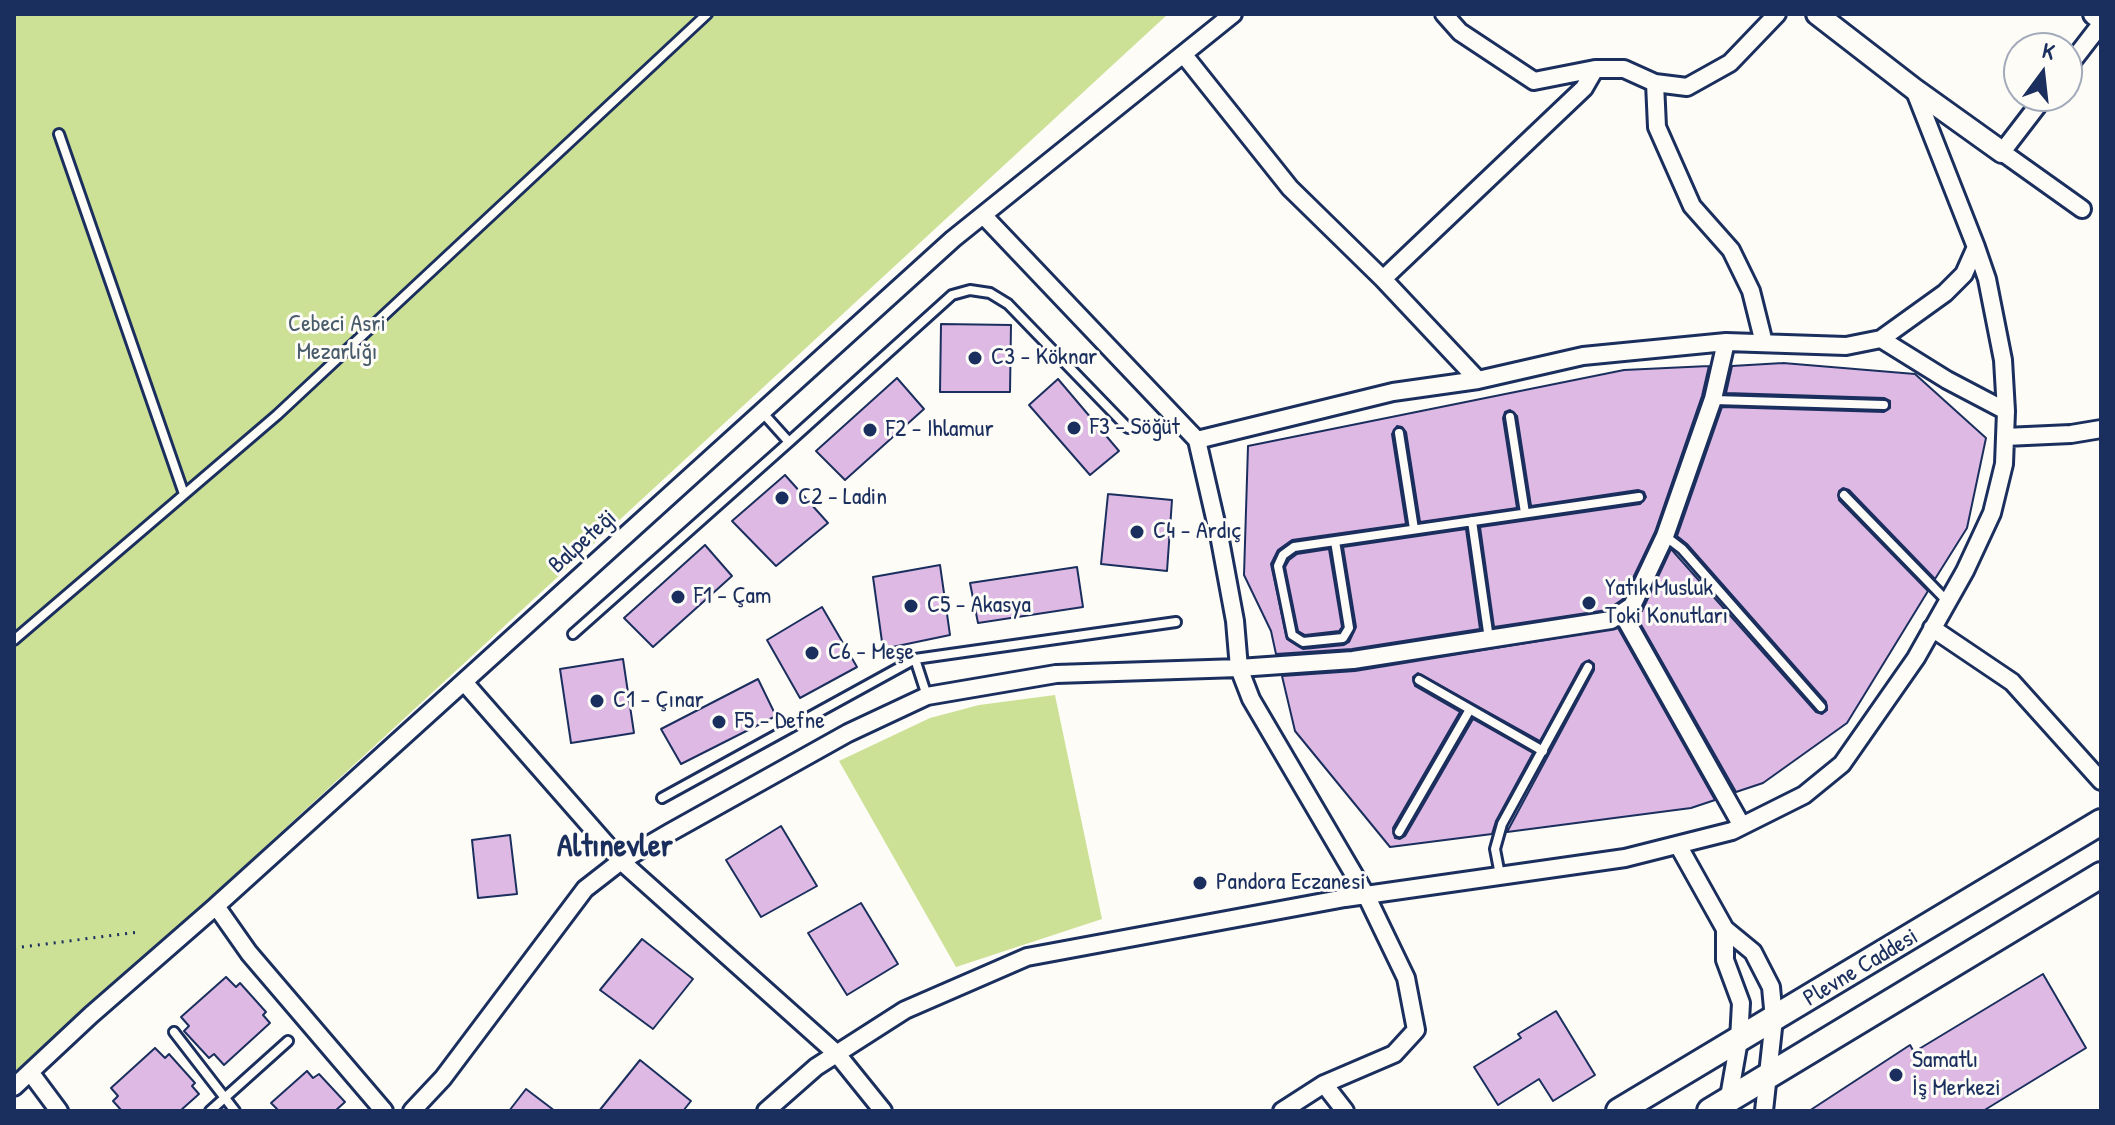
<!DOCTYPE html>
<html>
<head>
<meta charset="utf-8">
<style>
  body { margin:0 }
  #map { position:relative; width:2115px; height:1125px; overflow:hidden; background:#fdfcf7; font-family:"Patrick Hand",sans-serif }
  canvas { display:block }
  .frame { position:absolute; inset:0; border:16px solid #1b2f5e; pointer-events:none }
  .north { position:absolute; left:2003px; top:32px; width:80px; height:80px; box-sizing:border-box; background:#fdfcf7; border:2px solid #a3aaba; border-radius:50%; rotate:15deg; font-size:22px; font-weight:700; line-height:32px; text-align:center; color:#1b2f5e }
  .north::after { content:''; display:block; margin:auto; width:28px; height:36px; background:#1b2f5e; clip-path:polygon(50% 0,100% 100%,50% 72%,0 100%) }
</style>
</head>
<body>
<div id="map">
<canvas width="2115" height="1125"></canvas>
<div class="frame"></div>
<div class="north">K</div>
</div>
<script>
const context = document.querySelector('canvas').getContext('2d');
context.lineJoin = 'round';
function paint(path, color) { context.fillStyle = color; context.fill(path, 'evenodd'); }
const poly = rows => new Path2D(rows.map(r => 'M' + r).join(''));
function stroke(path, color, width, dash) { context.strokeStyle = color; context.lineWidth = width; context.lineCap = dash ? 'butt' : 'round'; context.setLineDash(dash || []); context.stroke(path); }
function write(font, color, halo, rows, align = 'center') {
  context.font = font + ' "Patrick Hand",sans-serif'; context.lineWidth = 6; context.setLineDash([]); context.textBaseline = 'middle'; context.strokeStyle = halo; context.fillStyle = color; for (const [text, x, y, turn = 0] of rows) {
    context.save(); context.translate(x, y); context.rotate((+turn || 0) * Math.PI / 180); context.textAlign = isNaN(turn) ? turn : align; if (halo) context.strokeText(text, 0, 0); context.fillText(text, 0, 0); context.restore();
  }
}
paint(poly([
  [14,14,1168,14,125,976,14,1072],
  [1055,695,1102,919,956,967,839,761,930,718,979,705]
]), '#cde196');
const building = poly([
  [941,324,1011,325,1010,392,940,392,941,324],
  [1783,363,1915,374,1986,438,1967,528,1935,579,1849,490,1843,488,1839,491,1839,500,1928,591,1847,723,1763,783,1736,792,1636,616,1642,611,1671,549,1816,712,1822,714,1827,710,1826,702,1687,544,1677,536,1722,407,1884,412,1890,408,1890,401,1884,398,1726,393,1732,366,1783,363],
  [1709,366,1702,396,1655,532,1623,599,1607,610,1494,627,1480,527,1640,504,1646,497,1644,492,1638,490,1531,506,1517,416,1510,410,1505,412,1503,418,1517,508,1420,522,1406,432,1402,427,1397,426,1392,434,1406,524,1292,540,1278,550,1271,564,1287,639,1303,649,1344,645,1349,642,1356,627,1343,547,1466,529,1480,629,1352,649,1276,654,1271,631,1244,575,1248,446,1624,370,1709,366],
  [897,378,924,409,845,480,816,451,897,378],
  [1058,379,1119,451,1090,475,1029,405,1058,379],
  [785,475,828,523,776,566,732,521,785,475],
  [1108,494,1172,500,1167,571,1101,564,1108,494],
  [705,545,732,576,653,647,624,618,705,545],
  [1329,549,1342,627,1339,631,1305,635,1298,631,1285,567,1289,560,1297,554,1329,549],
  [940,565,950,635,883,649,873,577,940,565],
  [1077,567,1083,607,978,623,970,583,1077,567],
  [822,607,857,667,800,698,767,640,822,607],
  [1618,628,1715,800,1691,808,1507,832,1594,670,1594,664,1589,660,1582,664,1540,741,1418,673,1413,677,1415,686,1460,712,1393,828,1395,838,1400,839,1405,836,1473,719,1533,753,1496,821,1492,834,1390,847,1295,731,1282,676,1355,671,1618,628],
  [623,659,634,733,571,743,560,669,623,659],
  [758,679,776,716,681,764,661,729,758,679],
  [781,826,817,886,761,917,726,860,781,826],
  [510,835,517,894,478,898,472,840,510,835],
  [861,903,898,964,847,995,808,933,861,903],
  [642,939,693,979,653,1029,600,990,642,939],
  [2043,974,2086,1048,1983,1111,1809,1111,1910,1045,1914,1052,2043,974],
  [226,977,236,987,240,983,266,1012,263,1015,270,1023,224,1065,214,1054,209,1058,184,1031,189,1026,181,1017,226,977],
  [1556,1011,1595,1075,1553,1101,1539,1079,1498,1105,1474,1067,1521,1038,1518,1034,1556,1011],
  [155,1048,165,1058,169,1054,195,1083,192,1086,199,1094,180,1111,122,1111,113,1101,118,1096,111,1088,155,1048],
  [640,1060,691,1101,683,1111,599,1111,640,1060],
  [307,1071,313,1078,319,1074,345,1102,335,1111,279,1111,271,1103,307,1071],
  [526,1089,555,1111,509,1111,526,1089]
]);
paint(building, '#ddb9e4');
stroke(building, '#1b2f5e', 2);
const service = poly([
  [59,134,184,494],
  [1714,400,1884,405],
  [1510,417,1525,513],
  [1399,433,1414,529],
  [789,442,952,295,970,290,990,293,1008,304,1128,428],
  [1844,495,1947,601],
  [1472,521,1489,639],
  [1665,536,1682,549,1821,707],
  [1335,541,1349,628,1343,638,1303,642,1292,635,1278,566,1283,555,1294,547,1639,497],
  [573,634,789,442,762,412],
  [14,640,277,415,707,14],
  [915,659,1176,622],
  [1419,680,1543,751],
  [662,798,915,659,927,696],
  [1399,832,1469,711],
  [1500,875,1495,849,1502,824,1588,667],
  [174,1032,235,1111],
  [210,1111,288,1041]
]);
const minor = poly([
  [1444,14,1460,32,1534,81,1595,69,1624,69,1655,83,1687,87,1730,63,1777,14],
  [1184,55,1290,188,1383,279,1478,380],
  [2067,68,2101,24],
  [1655,83,1657,127,1692,206,1731,250,1751,291,1764,343],
  [2045,96,2002,152,2082,209],
  [983,215,1197,440,1393,392,1478,380,1583,356,1726,342,1846,346,1881,339,1945,293,1964,274,1976,247,1914,89],
  [1976,247,1987,279,2003,360,2006,411],
  [1383,279,1584,88,1595,69],
  [2005,437,2071,434,2101,429],
  [1197,440,1220,540,1235,621,1239,668,1251,699,1366,895,1406,978,1416,1030,1394,1054,1324,1084,1282,1111],
  [1622,613,1742,826],
  [1932,628,2012,682,2101,781],
  [464,682,621,861,837,1054,883,1111],
  [1678,845,1725,929,1753,952,1771,987,1774,1019,1764,1111],
  [216,906,953,239,1233,14],
  [1725,929,1725,960,1741,1003,1739,1040,1728,1103],
  [30,1072,59,1111],
  [1324,1084,1345,1111],
  [14,1087,91,1015,216,906,249,953,384,1111],
  [412,1111,443,1078,585,889,621,861,669,833,848,733,927,696,1056,674,1239,668,1353,660,1611,620,1632,606,1665,536,1713,399,1726,342],
  [766,1111,816,1067,905,1010,1027,957,1345,898,1625,858,1732,831,1804,795,1842,764,1916,658,1965,571,1992,513,2004,464,2006,411,1947,380,1881,339]
]);
const tertiary = poly([
  [1817,14,1914,89,2002,152],
  [2094,14,2101,19]
]);
const primary = poly([
  [1619,1111,2101,822],
  [1710,1111,2101,875]
]);
stroke(service, '#1b2f5e', 14);
stroke(minor, '#1b2f5e', 22);
stroke(tertiary, '#1b2f5e', 26);
stroke(primary, '#1b2f5e', 30);
stroke(poly([
  [14,948,139,932]
]), '#1b2f5e', 3, [2, 6]);
stroke(service, '#fdfcf7', 8);
stroke(minor, '#fdfcf7', 16);
stroke(tertiary, '#fdfcf7', 20);
stroke(primary, '#fdfcf7', 24);
for (const [x, y, r, color] of [
  [975,358,8,"#1b2f5e"],
  [1074,428,8,"#1b2f5e"],
  [870,430,8,"#1b2f5e"],
  [782,498,8,"#1b2f5e"],
  [1137,532,8,"#1b2f5e"],
  [678,597,8,"#1b2f5e"],
  [1589,603,8,"#1b2f5e"],
  [911,606,8,"#1b2f5e"],
  [812,653,8,"#1b2f5e"],
  [597,701,8,"#1b2f5e"],
  [719,722,8,"#1b2f5e"],
  [1200,883,8,"#1b2f5e"],
  [1896,1075,8,"#1b2f5e"]
]) { const dot = new Path2D(); dot.arc(x, y, r, 0, 2 * Math.PI); context.fillStyle = color; context.fill(dot); stroke(dot, '#fdfcf7', 3); }
write('24px', '#485c6c', '#fdfcf7', [
  ["Cebeci Asri",337,325],
  ["Mezarlığı",337,353]
]);
write('24px', '#1b2f5e', '#fdfcf7', [
  ["C3 - Köknar",991,358],
  ["F3 - Söğüt",1090,428],
  ["F2 - Ihlamur",886,430],
  ["C2 - Ladin",798,498],
  ["C4 - Ardıç",1153,532],
  ["Yatık Musluk",1605,589],
  ["Toki Konutları",1605,617],
  ["F1 - Çam",694,597],
  ["C5 - Akasya",927,606],
  ["C6 - Meşe",828,653],
  ["C1 - Çınar",613,701],
  ["F5 - Defne",735,722],
  ["Pandora Eczanesi",1216,883],
  ["Samatlı",1912,1061],
  ["İş Merkezi",1912,1089]
], 'left');
write('24px', '#1b2f5e', '#fdfcf7', [
  ["Balpeteği",583,542,-42],
  ["Plevne Caddesi",1861,968,-31]
]);
write('bold 32px', '#1b2f5e', '#fdfcf7', [
  ["Altınevler",615,847]
]);
</script>
</body>
</html>
